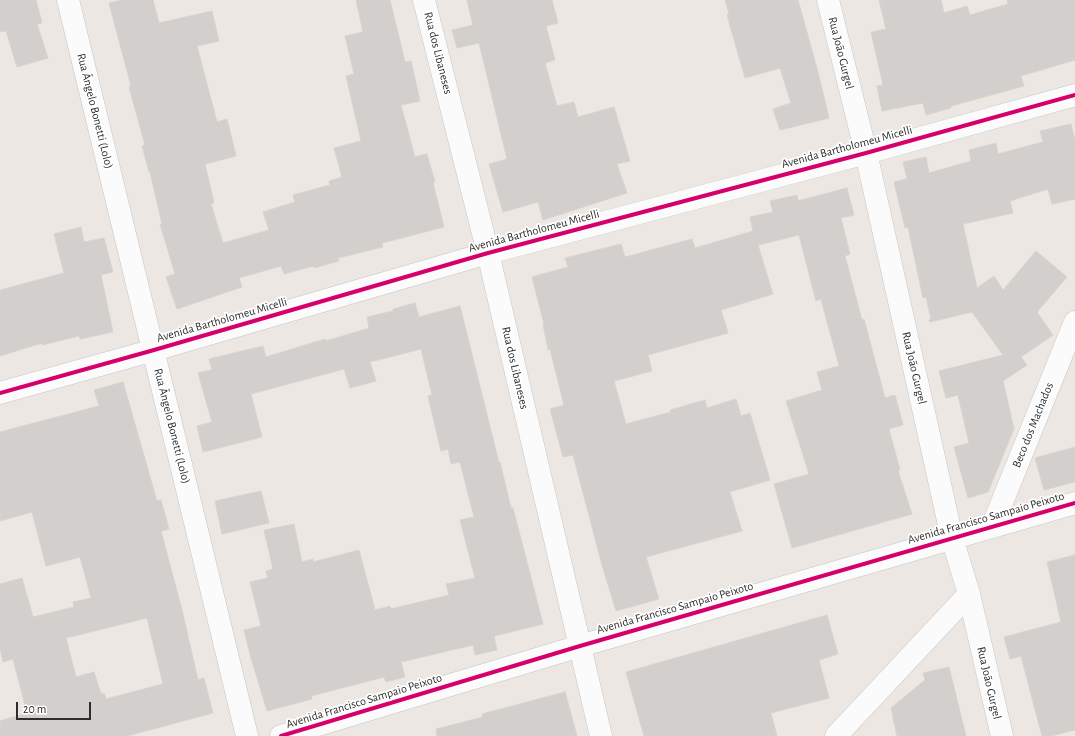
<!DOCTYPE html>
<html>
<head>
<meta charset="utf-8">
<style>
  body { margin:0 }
  #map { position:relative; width:1075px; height:736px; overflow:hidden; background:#ece7e2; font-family:"Alegreya Sans",sans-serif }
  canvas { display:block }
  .scale { position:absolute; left:16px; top:702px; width:75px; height:18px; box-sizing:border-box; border:2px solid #2d2d2d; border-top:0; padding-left:5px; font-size:12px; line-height:14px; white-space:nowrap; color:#2d2d2d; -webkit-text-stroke:3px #fff; paint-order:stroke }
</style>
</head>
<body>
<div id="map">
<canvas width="1075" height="736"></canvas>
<div class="scale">20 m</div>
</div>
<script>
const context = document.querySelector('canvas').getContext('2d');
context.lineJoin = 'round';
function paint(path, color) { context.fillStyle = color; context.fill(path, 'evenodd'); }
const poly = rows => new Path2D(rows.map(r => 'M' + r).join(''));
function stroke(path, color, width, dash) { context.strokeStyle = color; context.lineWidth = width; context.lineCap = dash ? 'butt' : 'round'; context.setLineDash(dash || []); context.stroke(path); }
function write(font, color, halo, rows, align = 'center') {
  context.font = font + ' "Alegreya Sans",sans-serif'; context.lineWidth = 3.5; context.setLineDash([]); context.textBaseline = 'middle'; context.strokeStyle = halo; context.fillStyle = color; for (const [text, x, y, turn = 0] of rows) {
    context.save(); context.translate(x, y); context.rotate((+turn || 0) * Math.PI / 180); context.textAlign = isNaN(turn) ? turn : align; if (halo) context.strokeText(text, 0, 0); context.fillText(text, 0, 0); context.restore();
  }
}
const building = poly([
  [0,0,36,0,42,23,37,24,48,58,17,67,6,31,0,32,0,0],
  [122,0,153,0,159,23,212,11,219,41,197,46,217,122,227,119,236,156,205,164,214,203,211,204,223,243,269,230,263,212,295,202,293,195,330,185,329,181,342,177,334,148,361,141,346,76,354,74,345,36,363,32,356,0,390,0,405,62,411,61,420,101,401,105,415,157,427,154,435,182,433,183,444,227,382,243,383,247,338,258,339,261,314,268,313,266,284,274,281,266,239,278,242,287,177,309,166,277,175,274,160,224,162,224,150,172,149,172,142,146,145,145,129,87,131,86,109,3,122,0],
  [467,0,552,0,558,23,546,26,555,60,545,63,557,106,574,102,578,117,614,107,630,161,617,164,627,193,543,220,538,202,503,212,489,164,507,159,479,43,457,48,452,30,473,25,467,0],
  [725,0,798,0,818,72,829,118,780,130,773,109,791,103,780,68,745,78,727,15,729,14,725,0],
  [879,0,941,0,944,13,967,6,970,15,1008,4,1007,0,1075,0,1075,60,1021,76,1024,86,951,106,951,108,926,115,923,103,882,111,877,86,883,85,871,32,886,29,879,0],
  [1071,124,1075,141,1075,199,1052,204,1048,189,1010,201,1013,213,963,224,977,288,994,276,1003,290,1036,251,1067,277,1037,312,1053,335,1021,357,1027,365,1003,381,1014,429,988,492,968,498,954,447,969,443,958,395,946,398,939,371,1003,355,972,312,930,322,929,320,931,319,926,297,923,298,908,227,905,228,894,182,907,179,903,162,926,157,929,173,971,161,969,150,996,143,998,154,1043,142,1040,131,1071,124],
  [847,188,854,215,841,218,850,254,845,256,862,320,864,319,885,398,895,395,903,425,889,429,900,470,898,471,912,514,792,548,774,484,809,474,786,401,822,390,817,372,839,366,821,299,816,301,799,235,758,245,773,294,721,310,728,333,648,355,652,371,614,381,626,424,671,412,670,410,705,400,707,408,736,399,741,416,750,413,770,480,730,492,742,531,646,557,659,599,616,611,602,565,573,455,563,457,550,409,564,405,550,349,548,350,543,324,544,324,532,277,568,267,565,258,621,244,625,257,692,239,695,248,753,231,750,217,773,212,770,201,797,195,798,201,847,188],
  [81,227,84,242,104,238,113,272,101,275,113,332,80,339,79,336,42,345,42,343,0,356,0,290,64,273,54,234,81,227],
  [415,303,419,317,460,306,499,463,500,462,511,508,513,508,543,624,494,636,497,650,475,655,473,645,401,662,405,677,386,682,384,677,311,696,312,699,267,711,251,658,244,630,261,626,250,582,268,578,266,571,273,569,264,530,294,524,302,562,313,559,313,562,359,550,375,610,390,606,391,609,449,595,446,584,475,578,460,520,474,517,460,462,451,464,448,449,441,451,428,396,432,395,421,349,370,362,376,381,350,388,344,369,251,394,262,437,203,452,197,426,212,422,198,373,212,370,209,359,263,346,266,357,325,339,326,341,369,328,367,317,393,311,393,309,415,303],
  [123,382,157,501,161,500,169,529,161,531,182,610,198,680,204,678,213,713,127,736,0,736,0,721,27,713,13,659,3,662,0,648,0,584,22,578,33,617,74,607,73,602,91,598,80,557,46,566,32,512,0,521,0,432,99,406,94,390,123,382],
  [147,618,163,684,106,699,104,693,101,694,94,672,76,677,66,638,147,618],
  [1075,447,1075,482,1044,490,1035,458,1075,447],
  [261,491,269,523,222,534,215,501,261,491],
  [1075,555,1075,730,1051,736,1042,736,1021,656,1010,659,1004,637,1061,622,1047,562,1075,555],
  [827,615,838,654,819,660,829,698,771,713,777,736,644,736,626,672,827,615],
  [949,667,966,736,897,736,891,708,925,680,923,673,949,667],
  [565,692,577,736,437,736,436,729,483,717,482,714,565,692]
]);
paint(building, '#d2cfcc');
stroke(building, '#d7d3ce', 1);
const street = poly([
  [68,0,247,736],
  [424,0,488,253,601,736],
  [828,0,866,153,952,538,969,594,1002,736],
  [0,393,154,350,488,253,866,153,1075,95],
  [992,527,1075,322],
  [281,736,580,646,1075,503],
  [836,736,969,594]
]);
stroke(street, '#c5c4c4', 23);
stroke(street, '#fcfbfb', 22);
stroke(poly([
  [0,393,154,350,488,253,866,153,1075,95],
  [281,736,580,646,1075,503]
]), '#d6006c', 4);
write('12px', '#2d2d2d', '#fff', [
  ["Rua dos Libaneses",438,53,76],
  ["Rua João Gurgel",841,53,76],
  ["Rua Ângelo Bonetti (Lolo)",95,111,76],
  ["Avenida Bartholomeu Micelli",847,147,-15],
  ["Avenida Bartholomeu Micelli",534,231,-15],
  ["Avenida Bartholomeu Micelli",222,320,-16],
  ["Rua dos Libaneses",515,368,77],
  ["Rua João Gurgel",914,368,77],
  ["Beco dos Machados",1033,425,-68],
  ["Rua Ângelo Bonetti (Lolo)",172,426,76],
  ["Avenida Francisco Sampaio Peixoto",986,518,-16],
  ["Avenida Francisco Sampaio Peixoto",675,608,-16],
  ["Rua João Gurgel",989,683,77],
  ["Avenida Francisco Sampaio Peixoto",364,701,-17]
]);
</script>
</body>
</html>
